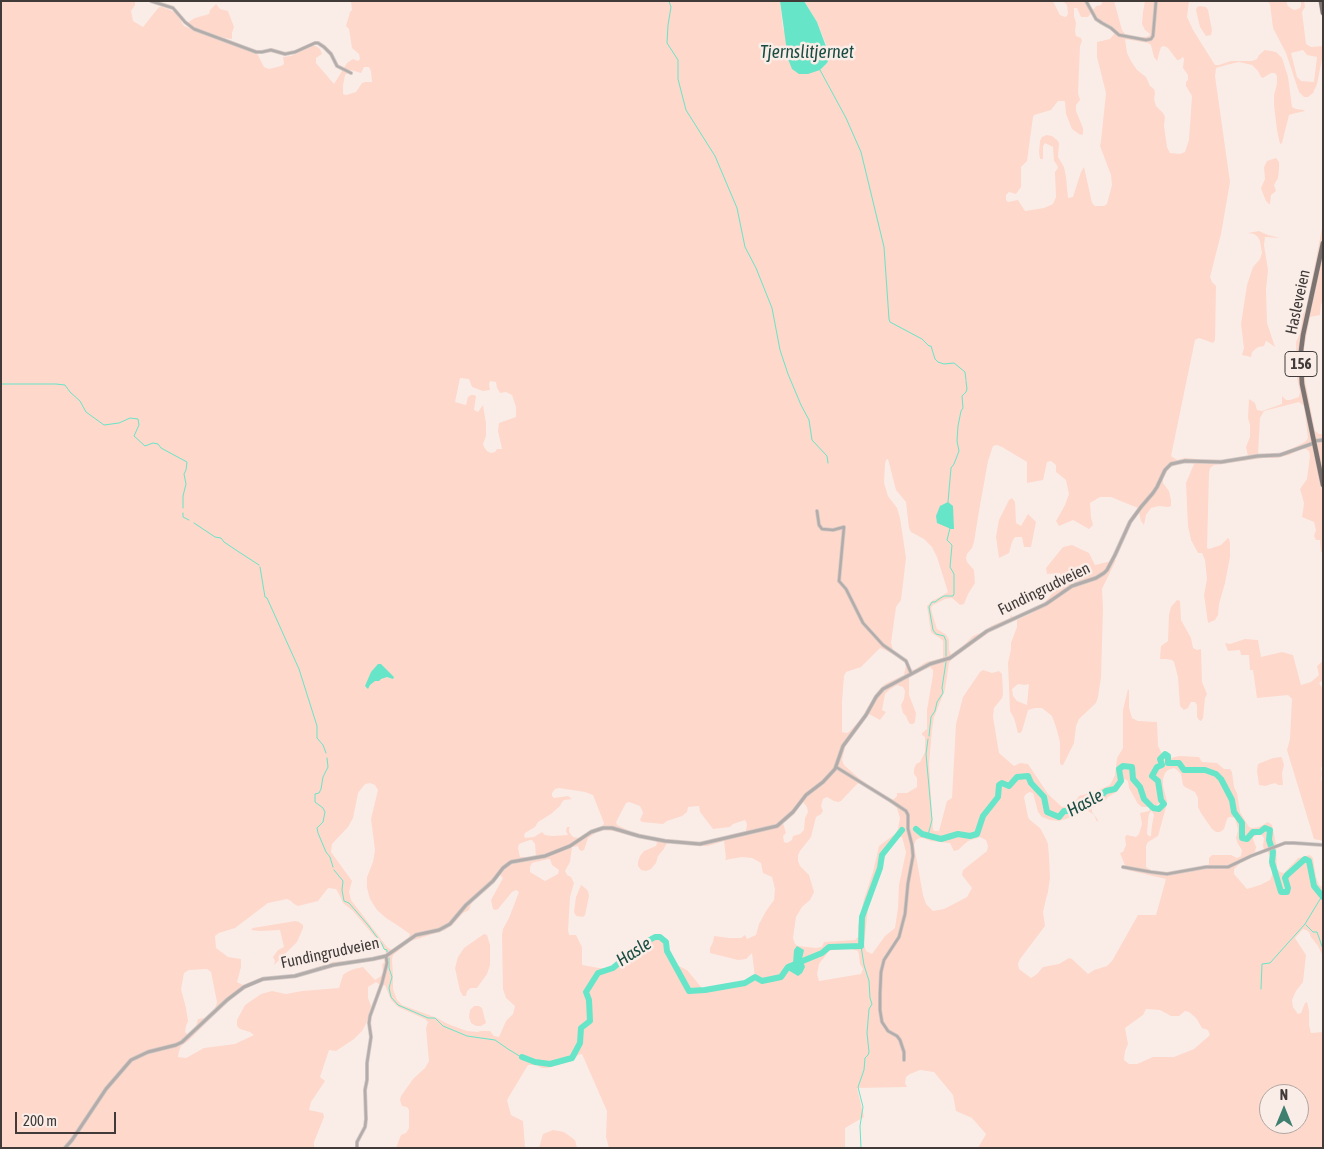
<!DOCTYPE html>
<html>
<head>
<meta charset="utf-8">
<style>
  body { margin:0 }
  #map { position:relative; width:1324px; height:1149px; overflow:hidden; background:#faede8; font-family:"Asap Condensed",sans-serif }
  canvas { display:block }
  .frame { position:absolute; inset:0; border:2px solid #403b39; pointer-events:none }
  .north { position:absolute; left:1259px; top:1084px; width:50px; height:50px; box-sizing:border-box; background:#faede8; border:1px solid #b0a6a2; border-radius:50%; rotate:0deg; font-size:14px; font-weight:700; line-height:20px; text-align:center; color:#403b39 }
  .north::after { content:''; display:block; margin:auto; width:18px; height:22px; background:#3e7f70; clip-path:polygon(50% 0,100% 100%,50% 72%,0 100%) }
  .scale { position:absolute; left:15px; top:1112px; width:101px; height:22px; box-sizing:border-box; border:2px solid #403b39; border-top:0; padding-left:6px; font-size:15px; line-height:18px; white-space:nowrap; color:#403b39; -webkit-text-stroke:4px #faede8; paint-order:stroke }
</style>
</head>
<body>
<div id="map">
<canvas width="1324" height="1149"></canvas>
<div class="frame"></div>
<div class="north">N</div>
<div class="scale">200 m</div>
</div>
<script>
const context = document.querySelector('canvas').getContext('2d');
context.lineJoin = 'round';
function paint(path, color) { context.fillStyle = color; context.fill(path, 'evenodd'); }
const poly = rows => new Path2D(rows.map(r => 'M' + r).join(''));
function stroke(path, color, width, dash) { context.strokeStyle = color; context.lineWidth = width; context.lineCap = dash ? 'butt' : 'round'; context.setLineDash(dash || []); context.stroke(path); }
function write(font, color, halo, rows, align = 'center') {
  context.font = font + ' "Asap Condensed",sans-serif'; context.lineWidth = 5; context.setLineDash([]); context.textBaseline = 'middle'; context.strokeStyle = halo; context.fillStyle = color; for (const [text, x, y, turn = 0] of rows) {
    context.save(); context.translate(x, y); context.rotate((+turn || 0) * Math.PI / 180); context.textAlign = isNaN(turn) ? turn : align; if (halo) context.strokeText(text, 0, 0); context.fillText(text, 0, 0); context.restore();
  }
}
paint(poly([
  [1,1,135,1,135,5,131,11,133,21,143,27,159,7,162,7,170,10,176,13,184,26,189,28,257,53,264,67,269,69,281,66,284,64,283,57,291,56,312,46,316,46,320,49,322,54,316,58,316,63,334,84,347,63,353,59,358,61,360,59,359,54,352,48,349,29,346,26,350,12,352,10,351,1,780,1,783,29,818,70,820,70,827,63,828,49,817,22,804,1,1053,1,1060,15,1065,17,1067,16,1068,13,1067,5,1063,1,1085,1,1087,6,1092,9,1094,9,1096,6,1101,5,1103,1,1114,1,1122,30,1125,34,1135,37,1145,37,1149,36,1150,34,1145,30,1142,24,1143,12,1145,1,1189,1,1187,17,1193,30,1215,65,1219,65,1231,61,1252,61,1257,59,1259,55,1265,50,1276,52,1282,58,1288,77,1292,107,1296,109,1304,110,1305,111,1292,114,1289,115,1282,143,1280,144,1277,130,1274,105,1274,95,1277,84,1277,76,1275,73,1271,73,1263,78,1261,77,1258,71,1252,65,1239,62,1230,64,1216,68,1215,76,1230,182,1221,234,1210,277,1212,282,1216,286,1215,340,1213,343,1199,338,1195,340,1171,456,1177,460,1185,458,1223,461,1248,456,1246,447,1250,437,1250,425,1248,418,1249,399,1255,403,1257,410,1262,411,1282,404,1282,396,1286,400,1290,400,1299,397,1300,392,1297,378,1296,342,1300,333,1302,320,1302,318,1300,318,1300,316,1304,313,1307,305,1323,223,1323,302,1321,304,1320,315,1310,317,1304,348,1304,367,1305,380,1315,431,1319,434,1323,434,1323,553,1321,552,1320,540,1316,540,1314,536,1316,530,1314,522,1302,517,1303,511,1304,503,1300,489,1307,479,1310,456,1309,451,1306,449,1302,449,1289,455,1276,458,1263,458,1214,465,1210,468,1209,473,1207,548,1209,549,1221,545,1228,538,1229,539,1230,543,1230,557,1225,583,1219,604,1218,615,1215,620,1208,623,1204,595,1207,579,1205,560,1202,553,1198,553,1191,540,1188,526,1186,483,1194,464,1188,462,1181,463,1169,468,1163,478,1163,483,1169,491,1171,500,1171,506,1168,507,1159,506,1151,508,1146,515,1144,525,1141,521,1138,508,1111,497,1100,497,1090,503,1091,517,1093,525,1089,529,1073,520,1059,526,1056,521,1065,505,1069,494,1066,480,1056,472,1056,465,1051,461,1047,462,1043,480,1027,483,1027,462,1002,447,997,445,993,446,988,461,979,511,974,542,972,548,967,554,966,558,967,562,974,570,975,583,968,594,964,604,960,605,952,598,945,599,933,605,931,608,932,613,937,629,945,634,947,636,949,640,949,650,951,655,966,643,973,636,983,632,991,626,1010,618,1011,615,1015,620,990,632,952,659,949,663,945,690,934,717,932,730,929,764,933,830,935,831,939,831,947,801,952,798,956,724,963,697,980,672,983,670,992,673,999,671,1002,674,1003,694,1002,698,994,708,993,717,999,753,1014,766,1020,763,1028,764,1048,794,1062,807,1073,805,1079,796,1094,792,1110,785,1115,775,1117,758,1123,748,1123,710,1128,689,1129,691,1129,708,1132,718,1138,721,1157,722,1158,746,1162,754,1165,756,1171,758,1179,756,1199,757,1202,762,1217,763,1224,769,1230,769,1232,772,1234,787,1237,793,1240,812,1249,827,1252,828,1259,827,1268,822,1272,825,1276,844,1277,869,1280,872,1284,873,1298,858,1310,855,1313,858,1316,877,1319,885,1323,887,1323,959,1322,954,1318,946,1311,937,1309,932,1306,930,1303,929,1295,938,1306,955,1303,982,1296,991,1292,1000,1293,1007,1298,1014,1301,1013,1305,1003,1307,1002,1309,1011,1309,1025,1311,1033,1323,1032,1323,1148,978,1148,986,1134,972,1118,956,1111,953,1095,934,1072,920,1070,910,1074,906,1077,905,1083,907,1087,857,1088,864,1117,845,1128,845,1148,609,1148,606,1137,607,1111,582,1054,578,1055,571,1061,548,1068,542,1068,536,1065,528,1065,507,1100,511,1115,523,1121,525,1147,530,1148,396,1148,401,1135,406,1133,409,1128,409,1110,407,1107,402,1106,400,1100,401,1096,413,1079,425,1068,429,1061,426,1028,428,1022,425,1019,398,1007,391,1000,385,985,382,986,376,982,368,987,368,998,371,1006,367,1022,362,1031,354,1039,336,1051,329,1050,320,1077,325,1081,311,1102,309,1110,323,1113,324,1117,314,1142,314,1148,1,1148],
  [1074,8,1077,8,1081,17,1088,17,1091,13,1094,13,1100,22,1113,29,1114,34,1110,39,1097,42,1097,57,1106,93,1101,141,1100,146,1111,175,1112,185,1107,204,1104,206,1095,206,1092,203,1084,167,1081,172,1073,197,1068,198,1066,177,1064,167,1058,157,1059,143,1057,140,1052,136,1046,135,1042,137,1040,141,1039,152,1040,159,1043,159,1043,146,1045,143,1053,147,1054,161,1057,165,1058,168,1055,172,1056,197,1053,204,1044,208,1025,211,1018,200,1008,202,1006,200,1006,195,1009,192,1016,194,1021,187,1021,167,1027,161,1033,117,1034,115,1051,110,1058,101,1064,101,1065,102,1066,114,1072,129,1079,134,1082,135,1083,134,1083,128,1076,111,1076,105,1080,100,1078,93,1080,46,1082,41,1081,38,1076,36,1075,31,1076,23,1074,16],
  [1125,39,1148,43,1151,45,1154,57,1157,61,1160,50,1161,47,1164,46,1168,48,1177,60,1179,60,1183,57,1184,59,1183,68,1188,75,1188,80,1186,82,1186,86,1192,96,1189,140,1185,152,1180,154,1170,153,1167,147,1164,126,1165,117,1163,113,1156,106,1154,99,1155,93,1154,89,1150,86,1146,77,1137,70,1131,61,1127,53],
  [364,67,369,67,371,71,372,82,365,82,362,83,356,92,346,95,343,94,343,85,345,75,351,70,361,73],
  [460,378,469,379,472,387,483,391,490,390,489,384,490,381,496,382,497,388,500,393,506,392,512,395,516,407,516,417,499,423,498,431,502,449,497,449,495,452,491,453,487,451,484,447,483,444,486,436,486,423,483,405,478,412,474,410,476,396,474,395,471,395,468,397,466,405,455,402],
  [1299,402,1304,406,1308,438,1306,441,1301,444,1282,453,1258,454,1260,418,1264,411],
  [888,459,896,490,906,502,909,528,911,532,924,539,932,547,937,557,948,592,945,594,932,601,927,606,931,632,933,634,940,638,943,641,943,658,926,662,914,670,911,669,906,659,893,650,891,643,896,607,901,600,906,558,900,518,897,508,888,496,884,483,885,464,886,460],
  [880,648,883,649,897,656,904,661,906,665,904,675,885,684,877,692,861,719,849,732,847,733,842,732,842,702,844,676,846,672,861,667],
  [930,667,933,670,933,675,927,710,927,729,922,733,922,735,925,737,925,752,920,762,916,764,914,769,914,774,917,778,917,787,907,793,897,793,897,796,894,799,892,800,861,780,844,765,842,760,845,747,868,714,871,715,880,720,886,712,882,710,885,694,889,690,897,685,903,687,905,691,904,699,901,705,903,713,906,716,908,721,910,724,913,724,915,722,916,713,909,695,909,677],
  [1174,768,1177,770,1181,774,1183,785,1185,787,1195,792,1198,798,1198,807,1201,813,1212,829,1216,832,1220,832,1224,829,1227,819,1229,817,1232,817,1235,818,1238,830,1236,838,1238,844,1242,850,1241,856,1237,858,1231,855,1212,855,1209,858,1209,864,1207,866,1168,873,1153,872,1146,867,1146,846,1148,842,1158,836,1166,807,1167,801,1163,786,1163,779,1165,773,1168,770],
  [1125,779,1128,781,1129,788,1138,804,1142,807,1147,807,1148,805,1155,806,1160,803,1158,810,1153,810,1152,811,1154,815,1152,825,1151,836,1149,836,1147,834,1148,820,1149,814,1152,810,1150,809,1149,811,1140,813,1142,824,1139,834,1136,837,1127,835,1125,837,1126,845,1123,852,1120,853,1127,870,1166,879,1156,915,1138,915,1112,961,1107,966,1094,970,1088,974,1072,959,1069,958,1059,964,1043,967,1037,974,1031,978,1019,969,1018,964,1020,959,1045,926,1043,912,1046,899,1048,892,1050,878,1049,857,1048,844,1045,837,1040,828,1030,820,1028,817,1024,797,1026,794,1030,792,1033,793,1038,812,1042,817,1050,820,1059,821,1069,818,1080,809,1084,808,1094,815,1097,822,1098,820,1092,812,1092,808,1104,802,1108,797,1118,791,1121,784],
  [370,783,375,785,378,790,371,819,375,850,373,862,367,877,367,888,370,899,377,910,386,918,397,925,410,934,409,937,392,950,387,947,351,900,349,892,352,881,331,852,332,844,348,827,353,818,358,793,365,784],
  [858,783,864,785,889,801,897,808,900,818,898,829,895,834,879,846,873,872,864,899,858,926,858,937,855,940,824,942,822,947,816,948,798,946,795,944,793,938,796,917,802,907,810,900,814,892,809,875,800,866,798,861,798,855,800,851,811,837,816,817,821,814,823,811,821,806,823,799,827,797,834,801,838,802,841,801],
  [559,788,585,792,593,795,604,823,603,826,579,838,573,837,569,832,569,829,570,827,567,827,566,831,568,835,552,836,545,835,542,832,534,837,525,838,524,835,525,833,535,827,538,822,551,814,560,806,562,802,564,800,572,799,568,796,554,798,552,796,552,793,555,789],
  [629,802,640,806,642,810,643,813,640,820,642,822,663,824,667,821,682,816,687,812,688,807,699,806,700,812,713,829,730,827,733,824,745,820,747,824,746,831,710,842,701,843,688,843,638,835,617,825,616,822,626,803],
  [803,802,807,807,808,812,805,818,804,830,800,834,793,836,792,840,787,843,784,842,783,836,786,833,783,823],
  [606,830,619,832,656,841,657,843,656,846,644,851,640,856,638,862,638,866,641,870,646,871,651,869,656,863,658,856,663,850,667,843,701,846,708,846,724,841,726,858,725,860,742,857,752,858,761,863,763,873,772,877,775,889,774,900,766,911,759,924,756,935,747,939,745,935,741,938,729,938,714,936,713,942,710,948,710,953,738,960,746,959,752,953,755,977,745,983,705,990,701,987,687,970,677,965,667,951,666,942,660,937,655,937,637,947,630,958,620,962,613,968,599,968,582,965,582,947,576,935,569,935,568,930,570,897,574,883,571,877,567,875,565,871,570,862,572,847,578,846,579,849,581,851,584,850,588,838,597,832],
  [1259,834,1262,835,1264,838,1263,846,1264,849,1267,851,1270,856,1269,866,1272,870,1272,875,1270,880,1260,885,1247,889,1234,874,1234,869,1248,856,1255,852,1256,847,1253,839,1253,837],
  [899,837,902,837,906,852,899,885,898,908,895,928,885,936,872,954,866,951,864,944,868,908,886,853],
  [980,837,986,840,988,846,987,851,963,870,962,875,972,888,967,897,944,909,933,911,926,904,923,895,914,845,916,840,919,838,923,838,931,841,950,843,954,851,958,850,968,841],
  [530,840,532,840,535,844,536,857,520,857,518,848,519,844],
  [548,859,550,859,552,865,559,870,558,874,545,881,530,872,530,867,532,863],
  [500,875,503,878,491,900,493,909,496,910,498,909,512,892,516,890,519,892,509,918,503,929,502,935,503,989,506,998,515,1006,513,1014,506,1021,499,1037,494,1036,490,1031,481,1031,477,1032,467,1031,448,1024,437,1018,402,1005,397,1000,393,989,393,976,392,959,393,955,411,941,445,930,454,923,463,913,469,910,471,904,475,899,487,889],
  [328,888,336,889,339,894,343,903,353,911,380,943,386,952,386,954,366,959,333,962,296,974,260,978,243,985,237,982,241,967,241,959,228,957,216,948,215,936,219,933,235,928,268,903,287,899,291,901,294,904,298,906,318,901],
  [851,949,858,951,859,955,860,964,863,969,861,974,819,981,817,974,819,964,829,951,833,950],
  [383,959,385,961,382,965,383,972,381,976,375,980,363,967,354,969,347,972,343,975,339,988,302,991,286,994,272,991,261,994,245,1005,237,1020,237,1026,240,1029,250,1032,254,1035,235,1044,204,1048,186,1058,178,1057,179,1051,181,1046,188,1041,217,1012,234,996,255,983,266,980,298,976,339,966],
  [207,969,211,972,217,1002,216,1006,214,1010,205,1018,198,1019,196,1027,189,1034,187,1034,185,1032,186,1026,188,1021,186,1008,181,989,184,973,189,970],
  [1146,1009,1160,1010,1171,1016,1179,1016,1185,1011,1189,1012,1196,1018,1202,1028,1208,1030,1210,1035,1194,1049,1174,1057,1153,1057,1137,1064,1129,1064,1124,1060,1125,1051,1128,1044,1125,1028,1143,1015],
  [1269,1094,1299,1094,1299,1124,1269,1124],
  [1259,1,1286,1,1288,6,1292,9,1295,10,1300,8,1301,6,1301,1,1304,1,1305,7,1302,12,1306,44,1311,47,1323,46,1323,54,1317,84,1313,93,1308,97,1304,97,1299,92,1286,53,1273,28,1270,4,1268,2],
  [1303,50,1307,55,1317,57,1314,82,1301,81,1297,77,1291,53],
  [216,4,220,9,228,11,234,27,232,33,232,39,225,38,196,28,187,23,195,18,209,14,210,10],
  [1200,6,1206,7,1208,10,1212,30,1211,35,1206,36,1200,27,1196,10,1197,7],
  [1276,158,1279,162,1279,170,1278,178,1274,185,1276,191,1271,195,1270,204,1269,204,1266,201,1262,191,1261,188,1265,179,1264,167,1267,161],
  [1259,231,1268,235,1280,238,1265,237,1264,245,1268,270,1266,289,1267,323,1275,347,1268,342,1266,341,1264,346,1258,347,1252,352,1251,357,1242,355,1244,348,1241,324,1247,285,1253,267,1260,259,1262,253,1260,241,1258,237,1254,234,1248,233],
  [1012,498,1015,502,1016,523,1021,526,1028,514,1036,522,1031,547,1024,547,1022,537,1015,537,1012,542,1009,553,999,558,996,537,998,525,999,520,1009,500],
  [1072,545,1089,553,1095,565,1116,560,1102,589,1103,608,1101,677,1098,697,1096,703,1079,719,1076,726,1074,743,1063,765,1061,765,1060,763,1060,742,1056,727,1052,716,1042,708,1035,708,1028,710,1022,731,1020,733,1018,733,1014,718,1010,711,1008,663,1011,649,1011,643,1017,627,1017,620,1032,613,1045,602,1061,583,1060,573,1047,574,1046,568,1063,547],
  [1018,684,1025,685,1029,684,1027,705,1017,701,1013,696,1012,689],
  [1177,600,1180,601,1181,620,1191,638,1193,648,1197,650,1201,649,1202,682,1207,694,1205,698,1203,718,1201,721,1199,720,1197,717,1197,705,1195,702,1191,702,1188,708,1184,710,1180,706,1178,677,1174,662,1172,660,1166,659,1160,659,1161,646,1168,641,1169,615,1171,607],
  [1245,639,1258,640,1261,657,1282,652,1293,655,1301,685,1311,682,1319,675,1317,666,1323,661,1323,680,1319,683,1323,689,1323,765,1321,768,1322,773,1321,780,1323,781,1323,841,1314,839,1287,750,1290,739,1292,699,1288,695,1257,698,1253,670,1250,670,1249,655,1241,655,1240,650,1228,651,1225,643,1230,644],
  [1281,757,1282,758,1284,765,1282,773,1283,785,1278,785,1275,783,1265,786,1259,785,1257,771,1258,764,1273,758],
  [581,885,585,888,588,891,589,896,585,915,583,917,576,916,574,912,576,897],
  [295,921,299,922,303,925,303,928,297,942,274,965,275,961,273,957,278,950,284,947,280,930,260,931,251,930,253,928],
  [484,934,487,935,490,945,490,965,487,974,477,988,471,988,467,991,466,996,463,996,460,991,455,968,458,957,464,948],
  [474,1006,479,1006,482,1008,486,1023,481,1026,476,1026,471,1023,469,1017,470,1010],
  [553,1130,564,1132,575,1140,577,1148,539,1148,543,1134]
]), '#fed8cb');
paint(poly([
  [780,1,804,1,817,22,830,57,827,63,820,70,808,74,799,74,792,69,788,59],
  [948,502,953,506,954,529,951,529,937,523,936,516,940,506],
  [378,664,381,664,394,677,393,679,387,677,381,679,379,681,375,681,370,685,368,689,365,686,371,672],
  [797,946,804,950,802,959,805,967,802,973,798,976,788,970,793,964,794,950]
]), '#67e5c8');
stroke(poly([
  [669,1,671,7,668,25,667,43,678,60,678,79,686,110,715,156,737,208,745,247,756,268,772,308,780,350,788,374,801,405,809,420,812,440,827,456,828,463],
  [820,70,846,118,861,152,884,247,889,319,890,322,922,339,929,346,931,346,935,359,938,362,944,364,954,363,965,372,966,380],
  [1,384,56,384,65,385,70,392,80,401,86,412,104,425,119,423,130,418,138,419,139,425,134,436,145,446,153,443,158,444,161,448,187,462,186,470,184,474,186,484,183,496,183,508],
  [948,502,951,468,954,464,959,451,957,441,958,426,961,411,963,408,962,396,966,392,967,389,966,381],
  [183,513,183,517,189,520],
  [194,523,215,537,221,538,224,542,239,552,259,565],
  [260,567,265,597,267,598,299,669,317,726,317,738,323,745,326,753],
  [946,656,946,641,944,636,936,634,933,630,929,607,932,602,935,602,939,599,944,596,953,596,954,594,954,574,950,567,952,545,947,540,950,528],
  [929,736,931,717,935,711,937,702,943,693,942,688,946,662],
  [327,758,328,767,323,777,321,789,319,793,315,794,315,802,323,808,325,812,323,822,317,828,318,833,326,852,330,857,333,867],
  [928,835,932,820,926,754,928,739],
  [334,870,343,881,342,890,344,901,349,903,368,925,382,944,384,949,387,950,387,952],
  [1306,925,1313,932,1317,932,1323,949],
  [389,958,389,968,392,977,389,988,391,997,398,1005,428,1018,435,1018,443,1026,467,1036,495,1040,508,1049,521,1057],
  [1261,989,1262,964,1270,963,1305,924,1322,896],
  [861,1148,860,1126,863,1107,858,1087,864,1070,865,1058,868,1055,869,1052,867,1033,869,1009,872,1004,870,998,869,981,864,965,861,946]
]), '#67e5c8', 1);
stroke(poly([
  [916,829,922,834,941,839,958,834,970,836,977,834,983,816,998,797,999,785,1002,783,1009,786,1017,777,1028,776,1031,783,1044,797,1047,812,1059,817,1064,811,1071,811,1083,801,1095,801,1106,791,1115,789,1121,781,1119,769,1123,766,1132,767,1133,779,1140,787,1144,799,1153,808,1159,809,1164,804,1161,800,1158,781,1152,776,1157,767,1162,765,1160,759,1165,754,1168,756,1168,763,1179,763,1184,770,1205,770,1216,774,1221,779,1232,800,1234,812,1242,823,1242,838,1247,839,1253,832,1260,832,1265,828,1270,830,1269,840,1273,852,1272,862,1281,892,1287,892,1288,888,1285,878,1287,875,1305,859,1309,861,1314,886,1323,897],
  [522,1057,535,1062,550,1064,572,1058,580,1043,581,1028,590,1021,589,1000,586,992,598,973,613,968,620,962,630,958,637,947,655,937,660,937,666,942,667,951,689,991,705,990,745,983,755,977,762,981,781,977,788,967,822,953,829,947,861,946,862,917,880,868,882,855,902,830]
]), '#67e5c8', 6);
const minor = poly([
  [151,1,173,8,185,22,194,29,256,52,262,52,271,50,285,54,295,52,315,43,318,43,324,47,331,54,337,66,351,73],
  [1086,1,1096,19,1102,23,1111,28,1119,35,1146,40,1151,39,1153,36,1156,1],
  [817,511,819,525,822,529,833,530,844,527,839,581,846,589,863,623,883,645,906,661,911,673],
  [836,767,891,801,906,811,908,815,908,829,912,845,913,856,908,883,905,914,899,937,884,960,881,972,880,994,880,1010,882,1022,888,1031,897,1036,900,1040,904,1052,904,1060],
  [1123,867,1151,872,1167,874,1206,867,1228,867,1251,856,1285,843,1294,843,1323,845],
  [357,1148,357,1142,365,1127,366,1119,365,1090,367,1080,367,1063,371,1037,369,1023,370,1016,382,983,387,963,386,956]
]);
const tertiary = poly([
  [1314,441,1323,440],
  [65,1148,72,1140,106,1089,131,1060,148,1052,176,1045,182,1042,227,1000,244,987,263,979,295,976,333,965,373,959,386,956,416,935,439,930,450,924,466,905,493,881,503,868,511,862,545,856,570,846,591,832,603,828,612,828,639,836,665,841,700,844,777,826,793,812,806,795,823,782,835,769,843,746,866,715,876,697,883,689,930,664,950,658,987,631,1046,604,1072,586,1096,578,1104,573,1107,570,1115,555,1130,522,1141,507,1153,493,1157,487,1165,470,1171,464,1185,461,1221,462,1258,456,1280,455,1314,443]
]);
const primary = poly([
  [1321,1,1323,13],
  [1323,243,1303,335,1301,351,1301,366,1302,384,1323,485]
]);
stroke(minor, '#d5c9c5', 4);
stroke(tertiary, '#d5c9c5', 4.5);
stroke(primary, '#d5c9c5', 5.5);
stroke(minor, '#b2acaa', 2.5);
stroke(tertiary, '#b2acaa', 3);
stroke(primary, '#7d7370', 4.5);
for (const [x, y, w] of [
  [1301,364,32]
]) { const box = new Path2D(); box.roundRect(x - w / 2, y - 12.5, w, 25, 4); context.fillStyle = '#faede8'; context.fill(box); stroke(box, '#403b39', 1); }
write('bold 15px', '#403b39', null, [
  ["156",1301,364]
]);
write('16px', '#403b39', '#faede8', [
  ["Hasleveien",1298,302,-78],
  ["Fundingrudveien",1044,589,-26],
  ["Fundingrudveien",330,953,-12]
]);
write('italic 18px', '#164c41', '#faede8', [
  ["Tjernslitjernet",807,52],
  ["Hasle",1085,803,-28],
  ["Hasle",634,952,-33]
]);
</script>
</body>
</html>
